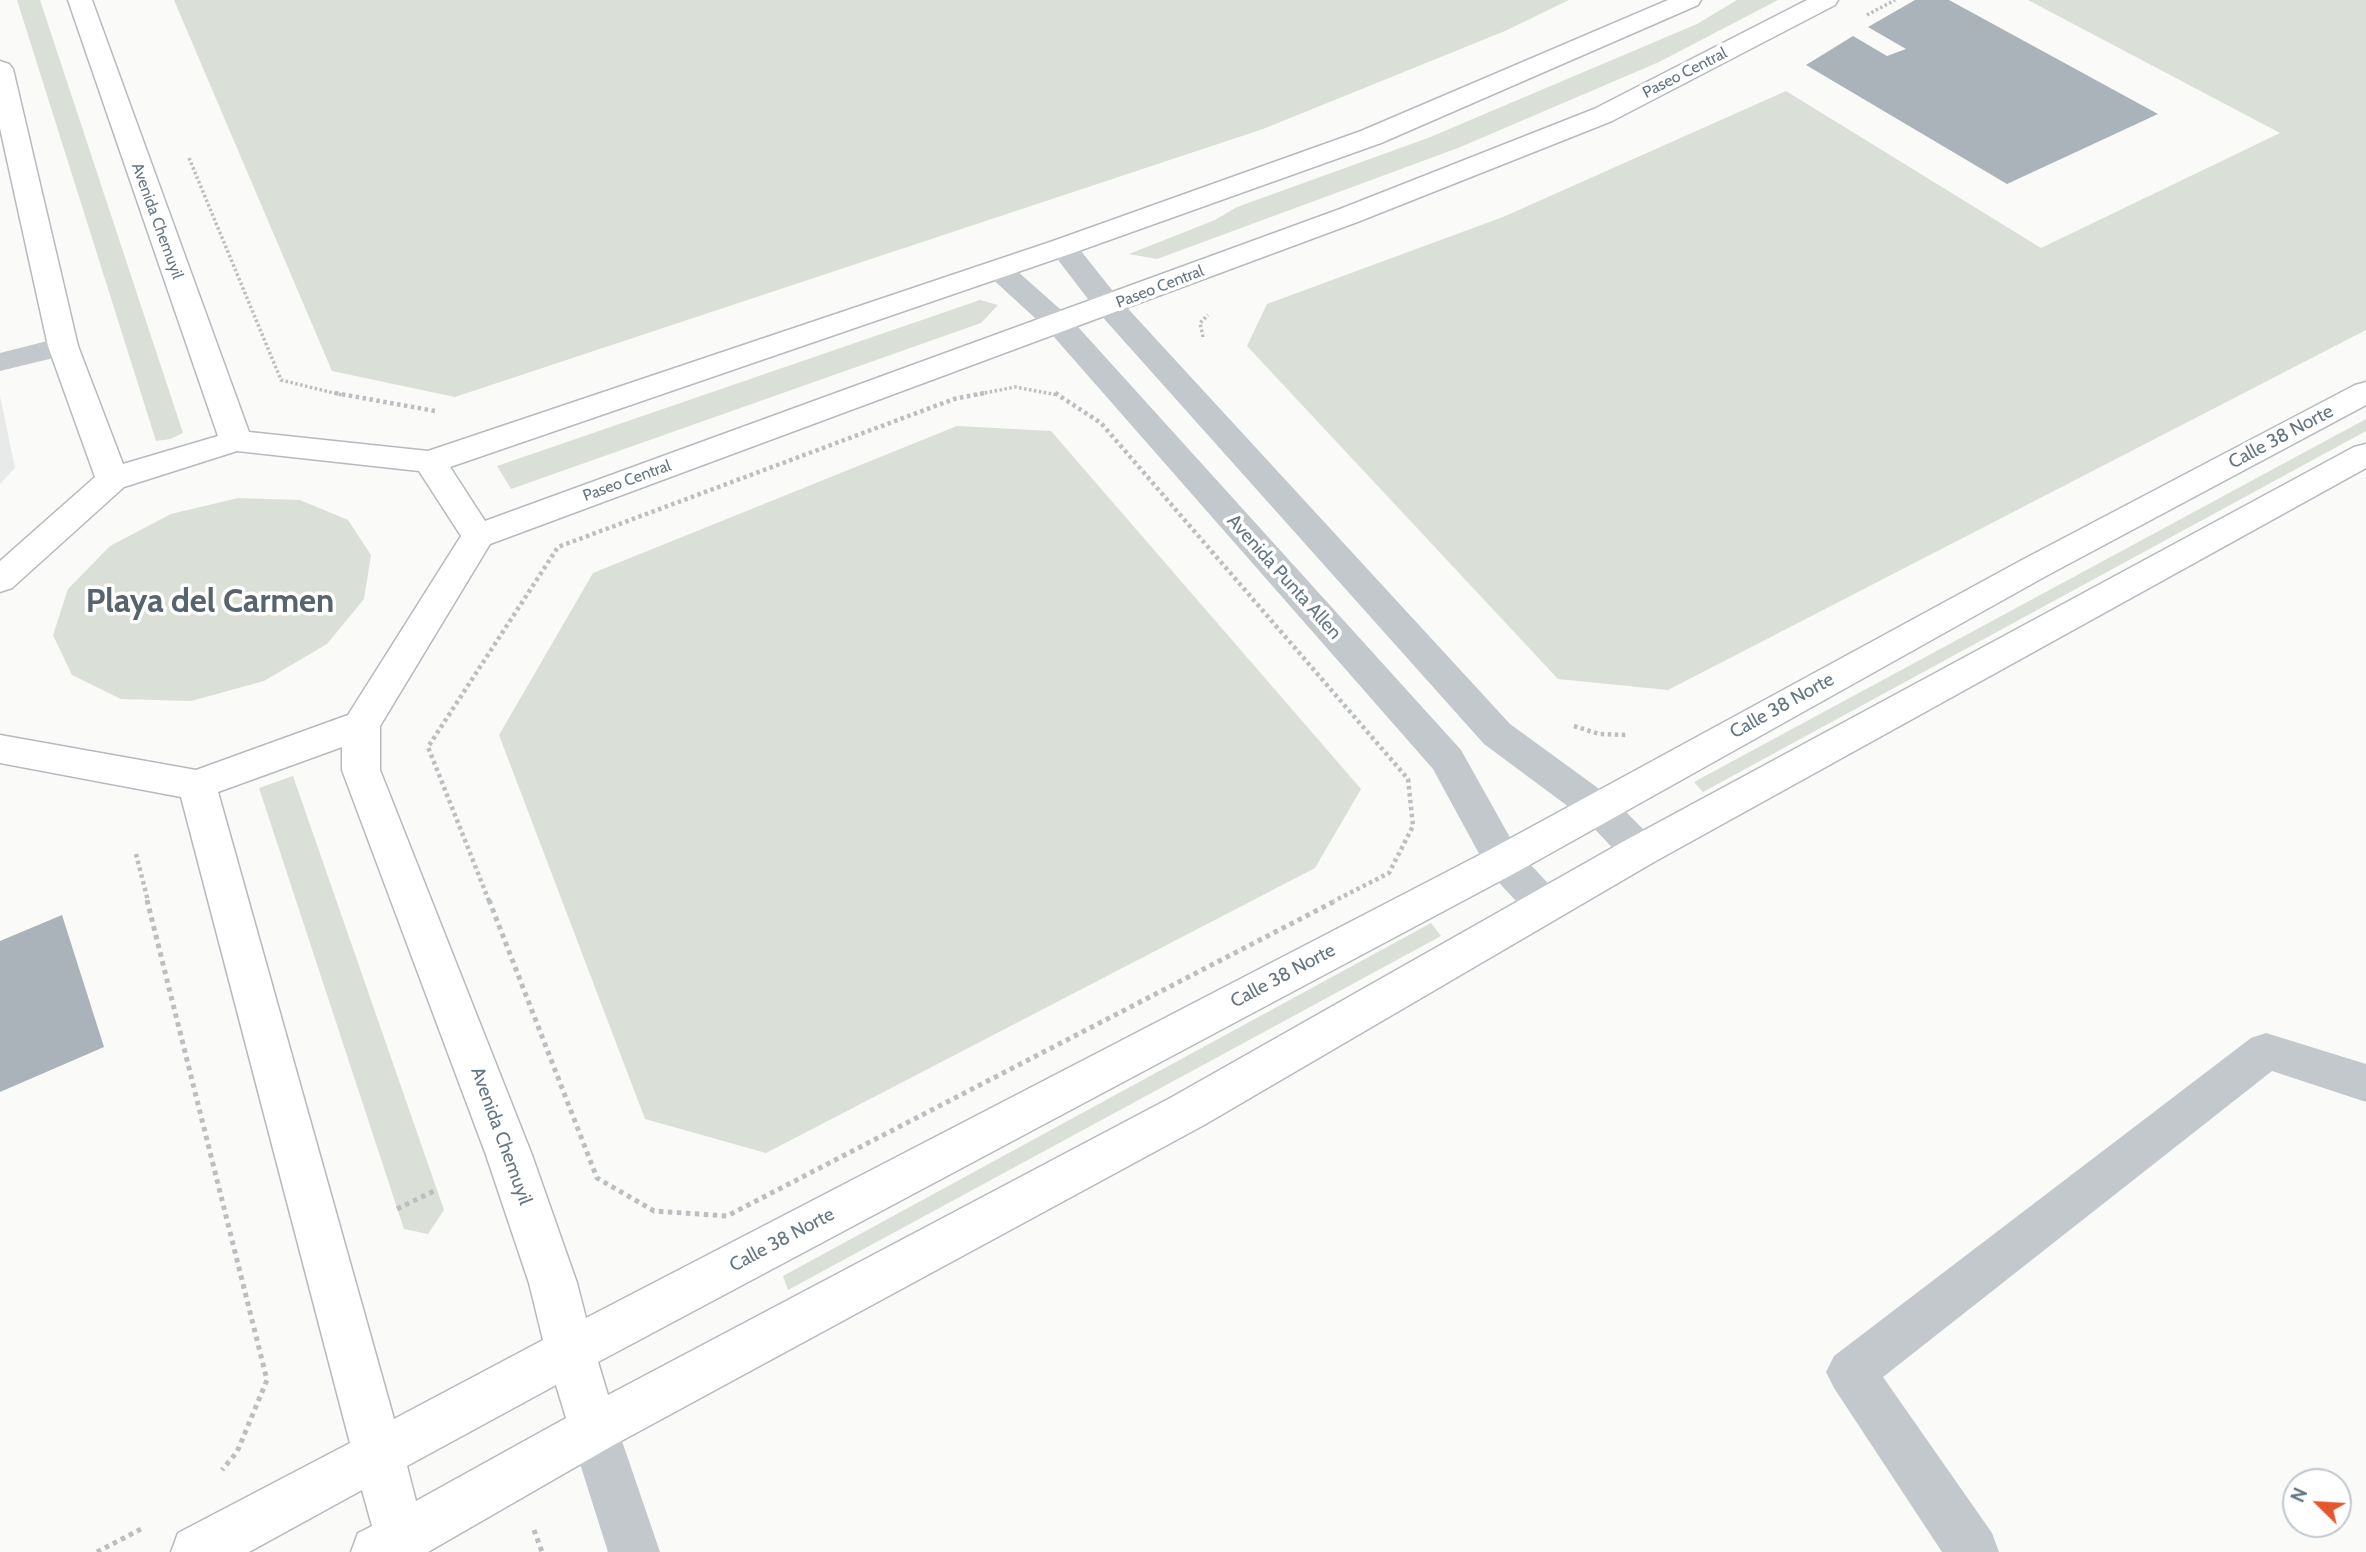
<!DOCTYPE html>
<html>
<head>
<meta charset="utf-8">
<style>
  body { margin:0 }
  #map { position:relative; width:2366px; height:1552px; overflow:hidden; background:#fafaf8; font-family:Cabin,sans-serif }
  canvas { display:block }
  .north { position:absolute; left:2282px; top:1468px; width:70px; height:70px; box-sizing:border-box; background:#fff; border:2px solid #c1c8cd; border-radius:50%; rotate:294deg; font-size:19px; font-weight:700; line-height:28px; text-align:center; color:#657683 }
  .north::after { content:''; display:block; margin:auto; width:24px; height:32px; background:#e4572e; clip-path:polygon(50% 0,100% 100%,50% 72%,0 100%) }
</style>
</head>
<body>
<div id="map">
<canvas width="2366" height="1552"></canvas>
<div class="north">N</div>
</div>
<script>
const context = document.querySelector('canvas').getContext('2d');
context.lineJoin = 'round';
function paint(path, color) { context.fillStyle = color; context.fill(path, 'evenodd'); }
const poly = rows => new Path2D(rows.map(r => 'M' + r).join(''));
function stroke(path, color, width, dash) { context.strokeStyle = color; context.lineWidth = width; context.lineCap = dash ? 'butt' : 'round'; context.setLineDash(dash || []); context.stroke(path); }
function write(font, color, halo, rows, align = 'center') {
  context.font = font + ' Cabin,sans-serif'; context.lineWidth = 7; context.setLineDash([]); context.textBaseline = 'middle'; context.strokeStyle = halo; context.fillStyle = color; for (const [text, x, y, turn = 0] of rows) {
    context.save(); context.translate(x, y); context.rotate((+turn || 0) * Math.PI / 180); context.textAlign = isNaN(turn) ? turn : align; if (halo) context.strokeText(text, 0, 0); context.fillText(text, 0, 0); context.restore();
  }
}
paint(poly([
  [0,396,15,468,0,484]
]), '#e8e9e9');
paint(poly([
  [17,0,40,0,183,433,170,439,156,441],
  [174,0,1569,0,1505,31,1263,129,455,397,332,371],
  [1737,0,1778,0,1659,62,1458,148,1157,259,1129,254,1215,220,1237,207,1428,138,1697,24],
  [2028,0,2366,0,2366,330,1668,690,1558,679,1247,346,1267,304,1503,217,1786,91,2041,248,2280,133],
  [980,300,998,305,981,323,511,489,497,466],
  [2366,419,2366,431,1703,792,1694,782],
  [957,426,1051,431,1361,789,1315,868,766,1153,645,1119,499,735,593,573],
  [238,498,300,500,348,520,371,555,364,599,327,644,264,681,191,701,121,699,72,675,53,635,68,589,110,546,171,514],
  [293,776,444,1210,428,1234,404,1229,259,788],
  [1431,923,1441,936,788,1290,783,1276]
]), '#dadfd7');
paint(poly([
  [1915,0,1949,0,2158,114,2007,184,1806,65,1853,36,1887,56,1906,49,1868,27],
  [62,915,104,1047,0,1092,0,941]
]), '#aab3b9');
const major = poly([
  [68,0,92,0,249,432,428,451,1053,241,1361,131,1668,0,1701,0,1698,5,1381,143,1073,253,450,467,485,521,1340,209,1594,109,1807,0,1838,0,1835,5,1612,121,1360,221,490,544,380,726,380,770,532,1155,577,1283,586,1318,1489,850,2022,560,2355,385,2366,382,2366,405,2046,576,1517,872,598,1362,608,1395,1172,1097,1626,840,2354,447,2366,444,2366,468,1654,862,1204,1125,612,1446,428,1552,351,1552,358,1533,372,1526,362,1490,249,1552,171,1552,178,1533,350,1443,181,797,0,763,0,735,196,770,348,715,461,536,419,471,237,451,124,487,12,588,0,592,0,561,95,477,48,346,0,128,0,61,9,64,13,69,78,346,123,464,218,436,68,0],
  [342,747,342,770,486,1155,529,1283,543,1340,394,1419,218,792,342,747],
  [556,1385,566,1418,416,1501,407,1466,556,1385]
]);
stroke(major, '#b5babe', 3);
stroke(poly([
  [1867,15,1895,0],
  [189,158,281,380,342,395],
  [1203,337,1200,323,1208,315],
  [975,395,1015,387,1058,395]
]), '#bbbfc2', 3.5, [2.5, 2.5]);
stroke(poly([
  [335,393,435,411],
  [1055,393,1101,423,1408,779,1413,826,1389,873,1334,901],
  [1574,726,1599,734,1627,735],
  [136,854,148,901],
  [489,901,428,747,558,547,954,399,984,393]
]), '#bbbfc2', 4.5, [3.5, 3.5]);
stroke(poly([
  [147,900,267,1380,237,1452,222,1470],
  [489,900,597,1178,654,1211,727,1216,1337,900],
  [397,1209,436,1190],
  [534,1530,542,1552],
  [97,1552,143,1528]
]), '#bbbfc2', 5, [4.5, 4.5]);
paint(poly([
  [1063,238,1073,241,1120,300,1510,724,1613,799,1654,840,1660,851,1654,862,1640,866,1626,862,1585,819,1484,744,1098,312,1048,247,1053,241,1063,238],
  [998,260,1008,263,1069,317,1461,750,1517,850,1558,894,1564,905,1558,916,1544,921,1530,916,1489,872,1433,769,1047,329,988,275,983,269,988,263,998,260],
  [63,337,74,339,78,346,74,353,0,371,0,353,63,337],
  [2266,1033,2366,1064,2366,1102,2272,1071,1883,1377,1992,1533,1999,1552,1942,1552,1834,1388,1826,1372,1834,1356,2251,1038,2266,1033],
  [594,1405,612,1412,660,1552,608,1552,569,1429,576,1412,594,1405]
]), '#c3c8cc');
paint(major, '#fff');
write('16px', '#657683', '#fff', [
  ["Paseo Central",1685,73,-27],
  ["Avenida Chemuyil",157,221,70],
  ["Paseo Central",1160,287,-21],
  ["Paseo Central",627,481,-20]
]);
write('19px', '#657683', '#fff', [
  ["Calle 38 Norte",2281,437,-28],
  ["Avenida Punta Allen",1284,577,48],
  ["Calle 38 Norte",1782,706,-29],
  ["Calle 38 Norte",1283,976,-28],
  ["Avenida Chemuyil",501,1136,70],
  ["Calle 38 Norte",782,1240,-28]
]);
write('bold 33px', '#57646e', '#fff', [
  ["Playa del Carmen",210,602]
]);
</script>
</body>
</html>
